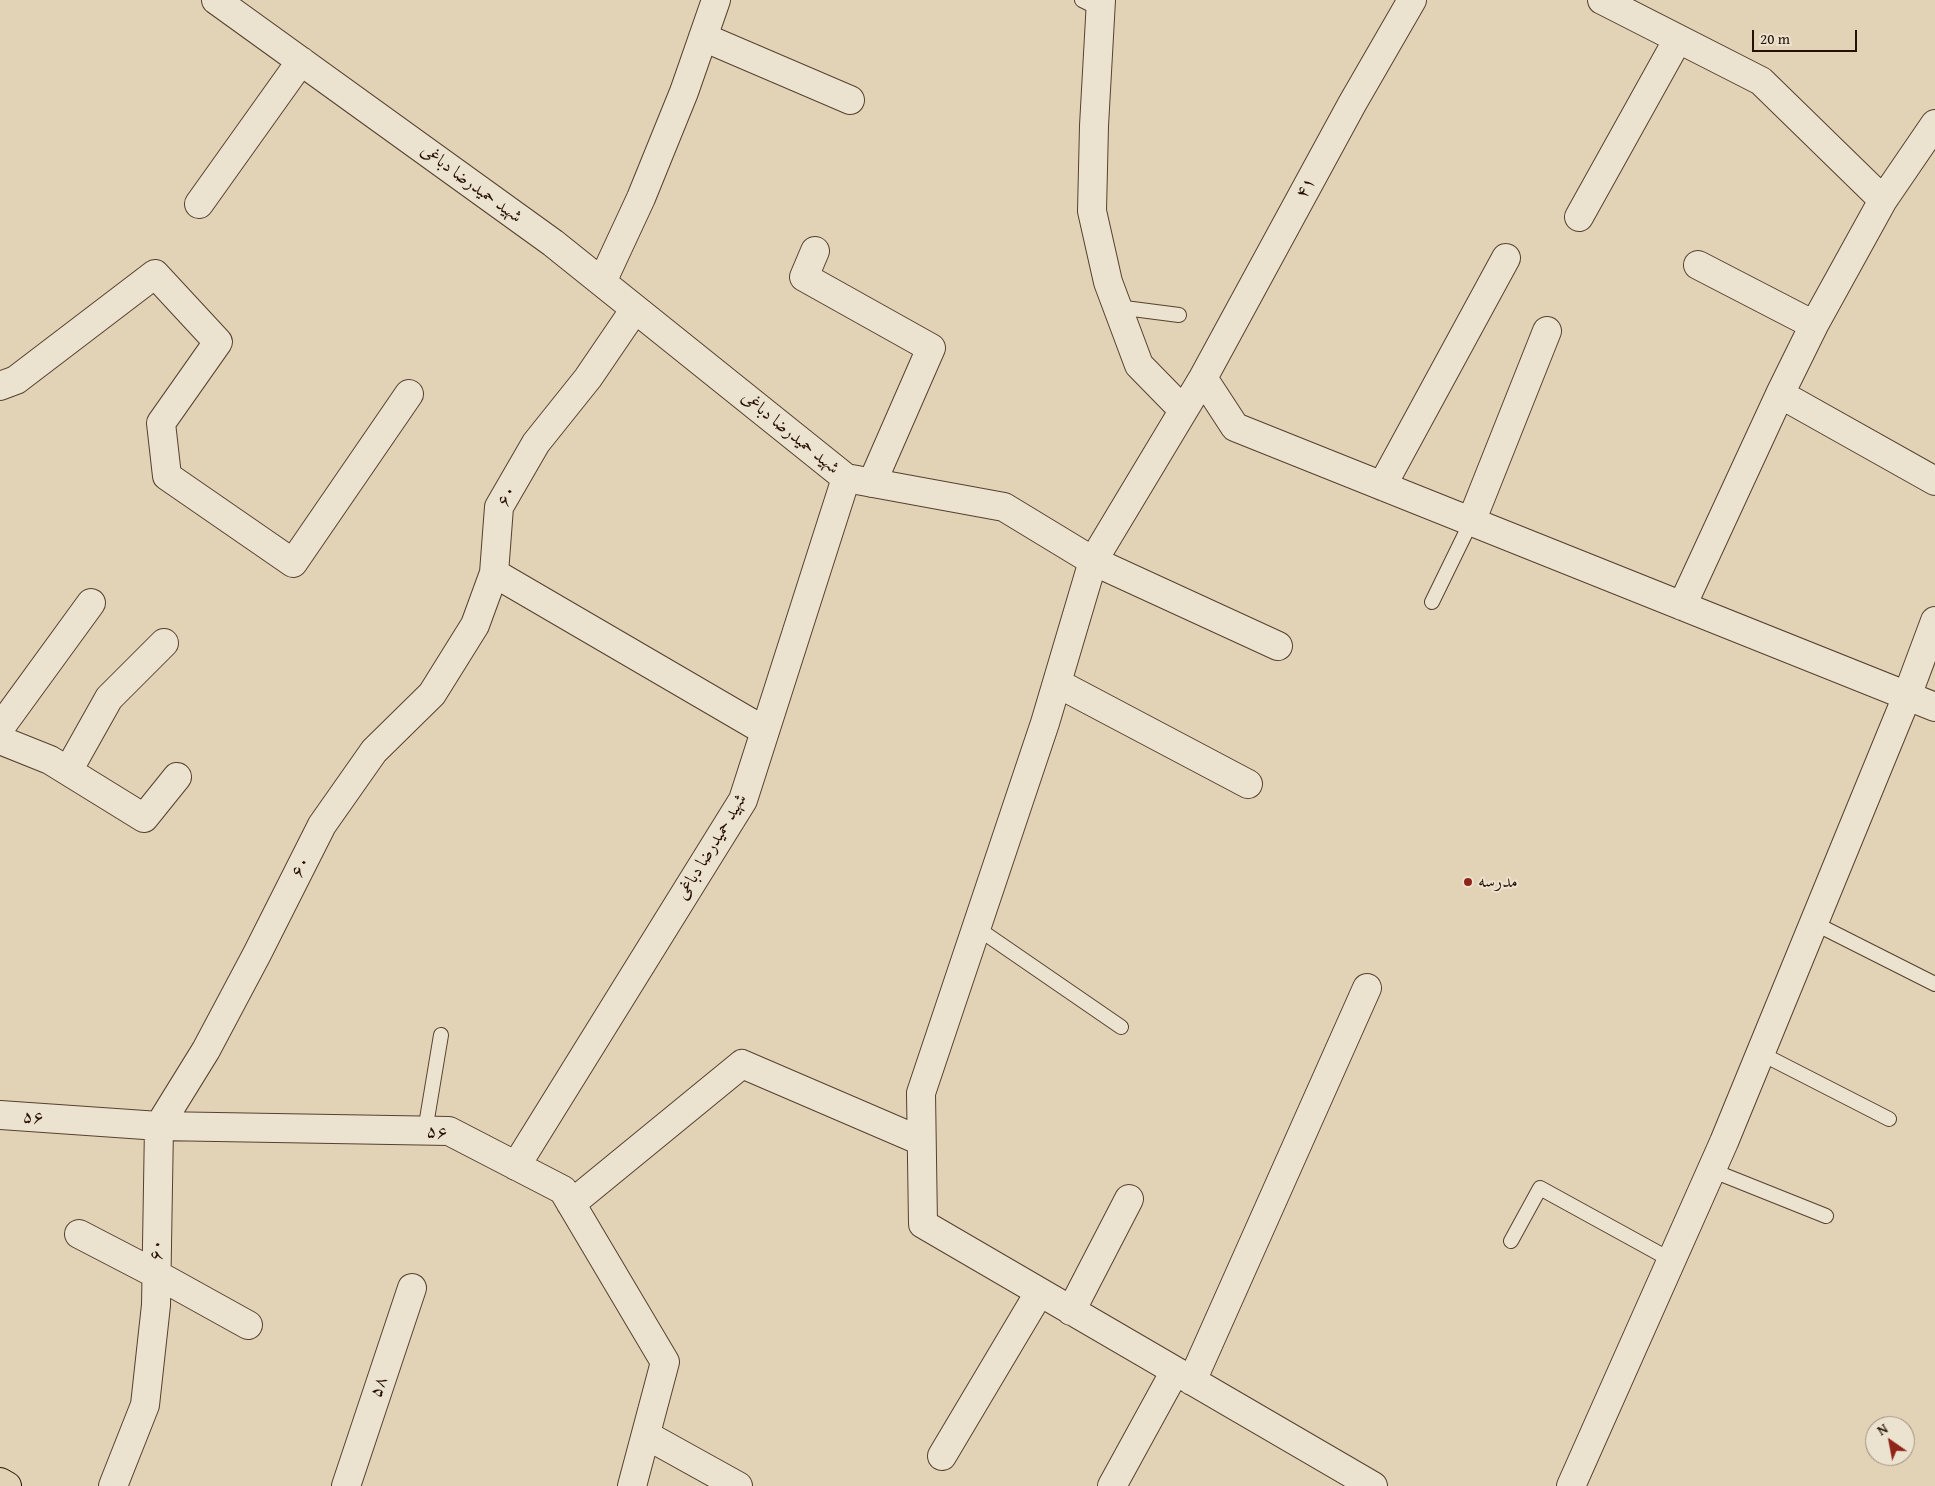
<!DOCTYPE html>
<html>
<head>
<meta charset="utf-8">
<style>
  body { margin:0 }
  #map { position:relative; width:1935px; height:1486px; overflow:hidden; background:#e2d3b7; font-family:"Gentium Book Plus",serif }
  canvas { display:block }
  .north { position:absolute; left:1865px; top:1416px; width:50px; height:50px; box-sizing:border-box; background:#ece2d0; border:1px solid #9d8e7d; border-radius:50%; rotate:327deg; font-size:14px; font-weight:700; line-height:20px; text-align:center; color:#261001 }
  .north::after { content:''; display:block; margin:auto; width:18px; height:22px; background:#8f2418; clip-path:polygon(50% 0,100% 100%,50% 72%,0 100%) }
  .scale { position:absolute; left:1752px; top:30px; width:105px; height:22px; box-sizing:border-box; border:2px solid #261001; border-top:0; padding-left:6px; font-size:15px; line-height:18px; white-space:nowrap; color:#261001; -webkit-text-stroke:4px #ece2d0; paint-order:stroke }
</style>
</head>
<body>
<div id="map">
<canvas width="1935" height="1486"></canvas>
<div class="north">N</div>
<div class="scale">20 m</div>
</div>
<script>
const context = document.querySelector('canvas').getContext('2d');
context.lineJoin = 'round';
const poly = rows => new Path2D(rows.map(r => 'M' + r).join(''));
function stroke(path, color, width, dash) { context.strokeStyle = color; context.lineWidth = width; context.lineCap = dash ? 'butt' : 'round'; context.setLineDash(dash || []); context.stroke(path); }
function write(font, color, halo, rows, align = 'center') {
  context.font = font + ' "Gentium Book Plus",Amiri,serif'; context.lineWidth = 4; context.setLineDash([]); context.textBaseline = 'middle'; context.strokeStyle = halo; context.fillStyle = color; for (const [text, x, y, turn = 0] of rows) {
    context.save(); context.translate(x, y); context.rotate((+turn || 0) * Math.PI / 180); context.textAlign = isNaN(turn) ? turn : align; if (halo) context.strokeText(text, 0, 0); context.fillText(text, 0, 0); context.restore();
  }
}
const lane = poly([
  [1082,0,1100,9],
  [1117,307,1179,315],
  [1432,602,1471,522],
  [1814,923,1935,984],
  [977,928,1121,1027],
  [1760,1053,1889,1119],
  [425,1131,441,1035],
  [1711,1170,1826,1216],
  [1511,1241,1540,1188,1671,1260]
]);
const street = poly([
  [216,0,553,243,846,478,743,800,516,1166],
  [1101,0,1094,126,1092,211,1108,282,1139,365,1183,410],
  [1602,0,1761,81,1883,200,1935,124],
  [703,37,850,100],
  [199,204,301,61],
  [1579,217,1678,39],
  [815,251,804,277,931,348,872,483],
  [1698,265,1814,325],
  [602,282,641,198,684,92,716,0],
  [1203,378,1235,427,1935,707],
  [0,386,16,380,155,274,218,342,161,423,167,476,293,563,409,394],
  [1780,394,1935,481],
  [846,478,1004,507,1093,561,1045,723,921,1093,923,1224,1373,1486],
  [1382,486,1506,258],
  [1471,522,1547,331],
  [494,573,765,731],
  [1682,606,1780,394,1814,325,1883,200],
  [1278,646,1093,561,1203,378,1352,104,1412,0],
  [1057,683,1248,784],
  [0,728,91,603],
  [0,740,50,760,144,818,177,777],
  [68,771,109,698,164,643],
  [0,1115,159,1126,449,1131,563,1190,665,1362,632,1486],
  [571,1204,742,1064,921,1141],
  [79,1234,156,1274,248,1325],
  [1071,1311,1129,1199],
  [1192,1381,1367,988],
  [646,1435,738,1486],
  [942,1456,1039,1293],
  [113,1486,145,1405,156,1305,159,1126,206,1050,257,954,322,825,374,751,432,694,475,625,494,573,499,507,536,443,588,378,635,309],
  [346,1486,412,1288],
  [1112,1486,1175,1371],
  [1571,1486,1724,1142,1907,696,1935,621]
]);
const primary = poly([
  [0,1482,7,1486]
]);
stroke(lane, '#55412e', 16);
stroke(street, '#55412e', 30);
stroke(primary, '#261001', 30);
stroke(lane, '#ece2d0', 14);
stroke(street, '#ece2d0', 28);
stroke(primary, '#e2d3b7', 28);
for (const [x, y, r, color] of [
  [1468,882,5,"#8f2418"]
]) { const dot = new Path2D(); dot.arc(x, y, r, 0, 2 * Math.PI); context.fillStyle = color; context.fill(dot); stroke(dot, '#ece2d0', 2); }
write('18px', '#261001', '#ece2d0', [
  ["شهید حمیدرضا دباغی",471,184,36],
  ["۴۱",1306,188,-61],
  ["شهید حمیدرضا دباغی",790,433,39],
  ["۶۰",507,496,-64],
  ["شهید حمیدرضا دباغی",712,847,-59],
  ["۶۰",301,867,-63],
  ["۵۶",33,1118,4],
  ["۵۶",437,1133,6],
  ["۶۰",157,1250,-89],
  ["۵۸",379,1387,-71]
]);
write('18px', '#261001', '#ece2d0', [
  ["مدرسه",1478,882]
], 'left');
</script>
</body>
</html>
